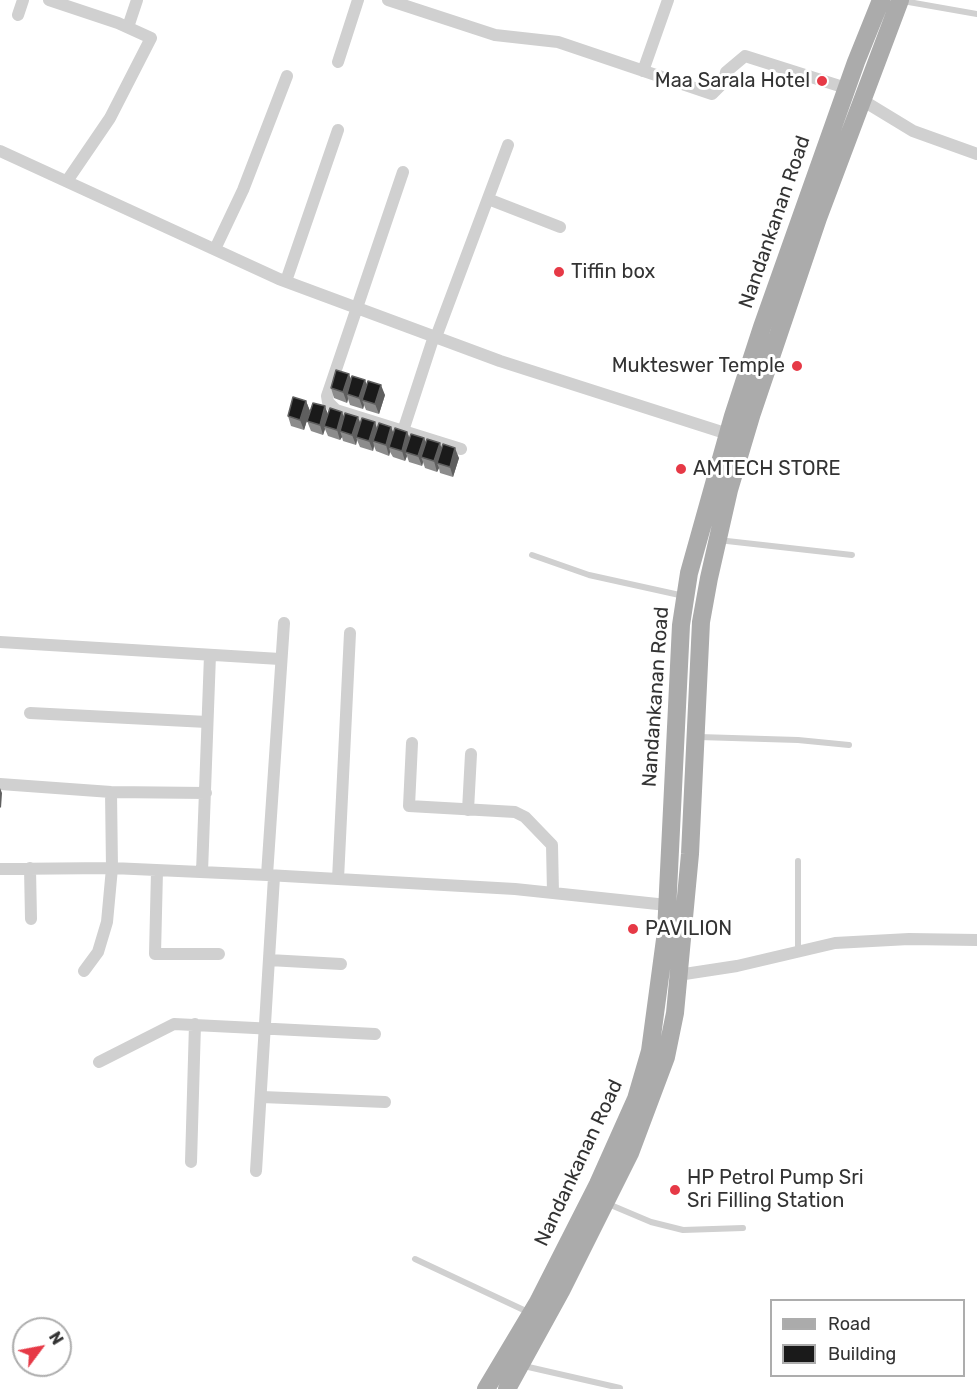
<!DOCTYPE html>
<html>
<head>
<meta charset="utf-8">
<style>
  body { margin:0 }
  #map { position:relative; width:977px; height:1389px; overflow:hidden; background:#fff; font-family:Rubik,sans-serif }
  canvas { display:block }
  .legend { position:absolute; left:770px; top:1299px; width:195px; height:78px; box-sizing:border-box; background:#fff; border:2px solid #adadad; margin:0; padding:8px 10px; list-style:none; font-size:18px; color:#333 }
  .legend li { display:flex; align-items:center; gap:12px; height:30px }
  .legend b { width:30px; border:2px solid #adadad }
  .north { position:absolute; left:12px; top:1317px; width:60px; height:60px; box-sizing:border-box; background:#fff; border:2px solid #adadad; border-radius:50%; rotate:58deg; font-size:16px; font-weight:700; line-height:24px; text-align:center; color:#333 }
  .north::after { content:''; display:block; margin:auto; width:21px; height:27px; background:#e63946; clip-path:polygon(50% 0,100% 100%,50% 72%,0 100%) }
</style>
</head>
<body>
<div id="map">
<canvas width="977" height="1389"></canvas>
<ul class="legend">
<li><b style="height:8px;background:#ababab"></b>Road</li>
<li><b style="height:16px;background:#1a1a1a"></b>Building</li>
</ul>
<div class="north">N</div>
</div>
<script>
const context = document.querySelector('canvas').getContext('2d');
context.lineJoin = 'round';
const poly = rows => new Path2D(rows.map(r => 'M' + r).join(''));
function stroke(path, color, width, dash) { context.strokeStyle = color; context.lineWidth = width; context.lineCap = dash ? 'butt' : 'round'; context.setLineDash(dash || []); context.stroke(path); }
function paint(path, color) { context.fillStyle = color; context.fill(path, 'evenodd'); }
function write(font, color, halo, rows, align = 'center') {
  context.font = font + ' Rubik,sans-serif'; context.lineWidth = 6; context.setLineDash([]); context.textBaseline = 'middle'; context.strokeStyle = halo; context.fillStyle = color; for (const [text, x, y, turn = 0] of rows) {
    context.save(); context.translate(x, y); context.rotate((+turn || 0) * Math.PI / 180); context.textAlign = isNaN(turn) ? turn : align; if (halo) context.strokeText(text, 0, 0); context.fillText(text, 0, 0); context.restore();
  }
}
stroke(poly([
  [903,1,977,14],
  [718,540,852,555],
  [532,555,589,575,684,596],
  [699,737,798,740,849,745],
  [798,861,798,952],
  [606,1203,651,1222,683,1230,743,1228],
  [415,1259,528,1312],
  [524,1366,620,1388]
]), '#d0d0d0', 6);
stroke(poly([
  [49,0,118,23,151,38,110,118,67,181],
  [388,0,495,35,558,42,712,94,724,82,726,72,745,56,846,88],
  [18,15,23,0],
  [128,27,137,0],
  [338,62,358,0],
  [643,71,668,0],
  [862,100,913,131,977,154],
  [0,151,279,279,500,361,728,434],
  [403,172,327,396,328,402,336,410,461,449],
  [488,199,560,227],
  [215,249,243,190,287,76],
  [286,281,338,130],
  [436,337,508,145],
  [403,431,434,336],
  [0,642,280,659],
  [30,713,207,722],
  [412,743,409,806,515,812,525,817,552,845,553,893],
  [0,784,111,792,206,793],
  [468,810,471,754],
  [30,868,31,919],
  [0,869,112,868,267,875,515,889,667,905],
  [157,871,155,954,219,954],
  [202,872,210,655],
  [267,875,284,623],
  [338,879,350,633],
  [269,960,341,964],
  [84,971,98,952,107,922,112,868,111,792],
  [678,975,737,966,835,943,909,939,977,940],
  [99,1062,174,1024,375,1034],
  [262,1097,385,1102],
  [191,1162,195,1024],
  [256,1171,274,877]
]), '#d0d0d0', 12);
stroke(poly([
  [486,1389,538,1302,598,1184,636,1099,650,1051,666,932,681,625,689,573,733,416,762,327,856,62,881,0],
  [507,1389,561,1291,630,1153,666,1057,675,1013,690,854,701,622,709,578,729,490,752,413,818,218,900,0]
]), '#ababab', 18);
paint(poly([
  [351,380,367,385,385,395,379,414,366,410,364,405,363,409,350,405,348,399,347,403,334,398,331,388],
  [306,401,310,411,304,430,291,426,288,416],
  [328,414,344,416,360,423,375,422,377,428,391,427,393,433,407,432,410,438,424,438,426,443,441,448,459,458,453,477,440,473,439,468,437,472,425,468,423,462,422,466,409,462,407,456,405,461,393,457,390,452,389,456,376,451,374,446,373,451,360,447,357,440,356,445,343,441,342,437,340,440,328,436,325,429,323,435,311,431,307,421]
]), '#8c8c8c');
paint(poly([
  [349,374,353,384,347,394,348,399,347,403,343,392],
  [365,380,369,390,362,400,364,405,363,409,359,398],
  [381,385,385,395,379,414,375,404],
  [306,401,310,411,304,430,300,420],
  [325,406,329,417,324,426,325,429,323,435,320,425],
  [342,412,346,422,340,431,342,437,340,440,337,430],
  [358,417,362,427,356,437,357,440,356,445,352,435],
  [375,422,378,433,373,441,374,446,373,451,369,441],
  [391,427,395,437,389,447,390,452,389,456,386,445],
  [407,432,411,443,405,452,407,456,405,461,402,451],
  [424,438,428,448,421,457,423,462,422,466,418,456],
  [440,443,443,453,437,463,439,468,437,472,434,461],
  [455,448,459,458,453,477,450,467],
  [0,788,2,793,1,808,0,807]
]), '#5f5f5f');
const building = poly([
  [336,370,349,374,343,392,331,388,336,370],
  [352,376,365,380,359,398,347,394,352,376],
  [368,381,381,385,375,404,362,400,368,381],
  [293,397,306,401,300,420,288,416,293,397],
  [313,403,325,406,320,425,307,421,313,403],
  [330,408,342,412,337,430,324,426,330,408],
  [345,413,358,417,352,435,340,431,345,413],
  [362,418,375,422,369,441,356,437,362,418],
  [379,423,391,427,386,445,373,441,379,423],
  [395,428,407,432,402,451,389,447,395,428],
  [411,434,424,438,418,456,405,452,411,434],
  [427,439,440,443,434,461,421,457,427,439],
  [443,444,455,448,450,467,437,463,443,444]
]);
paint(building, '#1a1a1a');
stroke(building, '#5f5f5f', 1.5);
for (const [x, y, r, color] of [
  [822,81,6,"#e63946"],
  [559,272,6,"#e63946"],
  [797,366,6,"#e63946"],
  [681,469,6,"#e63946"],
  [633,929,6,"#e63946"],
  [675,1190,6,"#e63946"]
]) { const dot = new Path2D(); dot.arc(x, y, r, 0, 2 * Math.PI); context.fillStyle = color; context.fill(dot); stroke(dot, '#fff', 2); }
write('20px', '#333', '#fff', [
  ["Maa Sarala Hotel",810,81,"right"],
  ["Tiffin box",571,272],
  ["Mukteswer Temple",785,366,"right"],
  ["AMTECH STORE",693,469],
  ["PAVILION",645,929],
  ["HP Petrol Pump Sri",687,1178],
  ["Sri Filling Station",687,1201]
], 'left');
write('20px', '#333', '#fff', [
  ["Nandankanan Road",775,222,-71],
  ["Nandankanan Road",656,697,-86],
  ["Nandankanan Road",579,1163,-65]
]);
</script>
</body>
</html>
